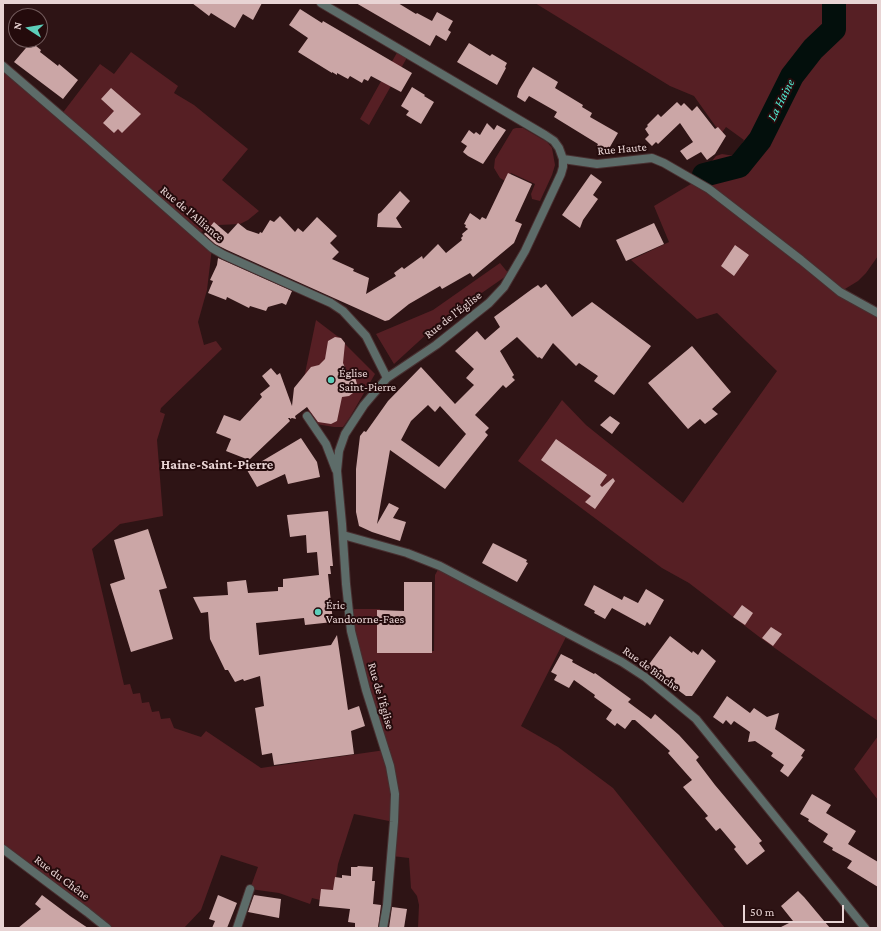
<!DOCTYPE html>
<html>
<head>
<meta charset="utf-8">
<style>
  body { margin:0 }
  #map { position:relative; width:881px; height:931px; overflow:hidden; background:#2e1415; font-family:"Crimson Pro",serif }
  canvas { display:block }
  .frame { position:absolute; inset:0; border:4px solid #e8d4d4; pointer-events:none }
  .north { position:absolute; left:8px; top:8px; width:40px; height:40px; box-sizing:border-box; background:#240b0c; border:1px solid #725b5c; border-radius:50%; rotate:282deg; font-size:11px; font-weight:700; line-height:16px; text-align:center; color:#e8d4d4 }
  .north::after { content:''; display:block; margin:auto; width:14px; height:18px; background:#5cceba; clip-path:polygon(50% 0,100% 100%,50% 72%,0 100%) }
  .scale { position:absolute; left:743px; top:905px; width:101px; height:18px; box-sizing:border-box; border:2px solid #e8d4d4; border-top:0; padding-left:5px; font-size:12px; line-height:14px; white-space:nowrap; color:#e8d4d4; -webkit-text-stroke:3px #240b0c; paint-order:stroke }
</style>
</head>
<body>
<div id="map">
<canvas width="881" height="931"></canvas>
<div class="frame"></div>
<div class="north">N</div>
<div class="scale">50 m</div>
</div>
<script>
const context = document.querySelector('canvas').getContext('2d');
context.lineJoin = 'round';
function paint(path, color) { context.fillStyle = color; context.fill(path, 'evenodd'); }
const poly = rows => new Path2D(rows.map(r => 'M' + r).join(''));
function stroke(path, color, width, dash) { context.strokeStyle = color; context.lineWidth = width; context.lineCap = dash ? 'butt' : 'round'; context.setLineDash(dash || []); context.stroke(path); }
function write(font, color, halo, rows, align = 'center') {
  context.font = font + ' "Crimson Pro",serif'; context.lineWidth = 4; context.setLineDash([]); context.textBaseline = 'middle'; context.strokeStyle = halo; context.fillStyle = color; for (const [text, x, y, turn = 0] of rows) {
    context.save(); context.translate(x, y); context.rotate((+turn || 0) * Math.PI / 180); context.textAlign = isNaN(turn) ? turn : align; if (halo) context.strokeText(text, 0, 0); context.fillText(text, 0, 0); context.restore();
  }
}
paint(poly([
  [535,3,878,3,878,256,866,273,858,281,840,292,878,313,878,721,762,639,689,583,662,568,518,461,548,420,562,400,586,425,683,503,777,371,717,313,697,319,631,260,669,242,654,206,696,181,716,156,722,154,735,156,744,140,726,127,721,134,694,96,670,86],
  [399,49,409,54,369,125,360,119],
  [131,52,178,86,174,93,194,105,248,149,222,180,259,211,248,220,240,224,219,225,196,234,212,248,207,290,198,322,204,345,216,341,222,349,161,408,160,412,165,414,157,440,163,516,120,524,92,549,124,685,130,684,133,694,140,693,142,703,149,702,152,712,159,711,161,719,170,718,174,728,201,737,206,731,261,768,385,750,348,609,380,609,380,651,434,651,435,575,440,566,568,633,521,726,558,747,613,788,725,928,418,928,419,905,417,896,411,888,409,858,392,856,394,822,354,814,338,864,334,892,324,901,312,898,310,904,279,893,250,889,258,867,221,855,201,910,184,928,105,928,3,849,3,66,61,115,100,64,114,74],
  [516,128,523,128,547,142,552,148,555,165,552,175,540,201,532,199,531,194,535,184,511,173,507,182,500,178,494,168,495,159,513,129],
  [500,263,509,274,440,322,394,364,376,334,433,310],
  [316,320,337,336,341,338,346,345,375,374,350,417,343,427,334,427,316,424,311,418,309,413,303,383],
  [878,736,878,800,854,769]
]), '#561f24');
stroke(poly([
  [704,175,739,166,760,140,792,76,813,49,834,29,834,3]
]), '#030f0c', 24);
paint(poly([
  [192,3,262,3,253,20,243,14,235,28,211,13,209,16],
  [356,3,398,3,416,14,417,13,432,21,437,12,453,21,448,30,451,32,446,41,436,35,430,46],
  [300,9,322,23,323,21,412,73,401,92,371,76,368,81,364,79,362,83,350,76,348,79,337,73,337,75,332,72,332,73,298,52,308,38,289,25],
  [31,42,41,50,40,52,58,66,59,64,78,80,63,99,14,62],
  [469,43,490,56,492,54,507,63,505,67,506,68,497,85,457,62],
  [533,67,558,82,555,88,583,105,582,107,592,113,590,117,618,133,607,152,597,146,598,144,554,117,557,112,529,96,525,102,517,97,519,90],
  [412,87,425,95,424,96,434,102,421,124,406,115,409,111,401,106],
  [111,88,141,114,122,133,118,129,114,133,103,123,114,111,101,99],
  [677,102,681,106,684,103,692,111,697,106,715,129,718,127,726,136,715,154,707,160,701,152,687,160,680,151,693,142,680,123,658,144,656,142,652,146,645,139,649,135,645,129,648,126,647,125,658,114,661,117],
  [487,123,494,130,497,125,506,130,483,164,468,156,463,152,467,146,461,142,469,130,474,134,476,132,480,135],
  [508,173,532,184,515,221,522,224,514,243,473,277,470,273,442,289,440,286,409,304,389,320,385,321,227,250,215,244,204,234,214,222,228,234,238,223,247,230,259,234,260,232,262,233,270,220,274,222,280,216,295,232,298,228,303,232,317,217,337,236,330,243,339,252,332,259,354,269,353,271,369,278,366,294,396,276,394,273,402,267,404,269,422,256,423,259,438,244,446,253,462,240,461,238,463,236,462,234,468,229,465,227,466,225,464,224,470,213,480,220,482,217,486,219],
  [591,174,602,182,593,195,598,199,583,220,580,228,562,215],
  [400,191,410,201,396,218,402,228,377,227,378,214,381,212],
  [654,223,664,244,626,261,616,240],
  [735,245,749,255,734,276,721,266],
  [218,258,292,291,286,305,282,303,268,307,266,311,250,306,249,308,227,297,226,300,208,293,213,281,210,280,217,265],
  [546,284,572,317,592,302,651,346,614,395,594,381,598,376,579,363,576,366,553,343,542,359,539,357,538,358,517,337,500,351,514,375,512,377,515,380,506,388,503,385,475,415,489,428,485,432,488,435,445,489,390,450,377,524,389,503,399,508,393,518,406,522,400,541,372,532,359,526,356,512,356,469,360,436,364,431,366,432,388,401,421,367,455,404,474,385,466,378,474,369,455,351,477,331,485,340,500,327,494,317,532,289,538,285,541,288],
  [428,405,435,412,440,406,466,434,439,467,401,440,411,421],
  [335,337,341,338,345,343,343,363,346,370,352,373,355,377,357,384,353,393,349,396,342,397,337,421,331,424,318,422,307,407,295,416,296,419,292,418,290,419,290,418,288,418,290,421,249,460,226,451,231,439,216,433,224,415,240,421,262,397,260,394,270,386,262,376,271,368,277,375,280,373,292,406,294,388,311,367,319,365,325,359,328,341],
  [692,346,731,392,712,409,718,414,705,424,700,419,688,429,648,383],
  [610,416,620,423,612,434,600,425],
  [301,438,317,462,320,477,288,484,285,474,257,487,247,470],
  [556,439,607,475,600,485,602,487,613,478,615,481,595,509,585,502,591,496,541,460],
  [328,511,333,566,330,566,331,574,328,574,333,622,305,625,304,618,256,623,259,655,331,645,337,635,348,710,359,706,365,726,351,731,354,754,274,765,272,753,262,755,255,708,264,706,260,676,244,681,243,679,235,682,228,670,225,670,210,639,208,612,201,613,193,597,228,595,227,582,246,580,248,593,278,591,278,587,283,587,283,579,319,575,317,552,307,553,306,535,290,537,287,515],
  [148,529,167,588,159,590,173,639,131,652,110,584,125,579,114,540],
  [493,543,527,560,526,562,528,563,517,582,482,563],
  [404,582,432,582,432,653,377,653,377,610,404,611],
  [594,585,622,600,624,596,638,603,646,589,664,600,650,625,647,622,645,626,612,608,605,619,594,613,595,611,584,605],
  [742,605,753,613,745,625,733,617],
  [771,627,782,634,773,646,762,638],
  [670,636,692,653,693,651,698,655,702,649,716,661,692,696,686,696,647,667],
  [561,654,573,660,572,662,594,674,595,673,631,699,628,702,651,719,655,714,679,735,699,757,696,760,715,785,762,841,759,843,765,851,747,865,734,849,736,847,720,828,716,831,705,818,708,816,683,787,692,780,668,753,670,751,635,720,632,720,625,729,617,723,615,726,606,719,612,710,594,697,595,695,574,680,569,688,554,680,557,675,551,672],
  [727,696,750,713,754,708,767,717,779,713,775,729,805,750,801,756,803,757,788,777,780,771,784,765,771,756,773,753,755,741,748,742,750,732,734,721,731,725,726,720,723,724,713,717],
  [812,794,831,805,826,813,856,831,848,844,878,862,878,887,847,868,852,861,832,850,833,848,823,842,828,834,808,821,809,819,800,814],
  [358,866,373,867,372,881,375,881,373,904,381,905,378,928,355,928,355,923,348,922,350,909,319,906,321,889,333,890,335,877,342,878,342,875,351,876,351,867,357,867],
  [798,891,804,897,830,928,779,928,793,921,781,906],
  [42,895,70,916,88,928,18,928,41,909,35,904],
  [218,895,237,903,227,928,212,928,215,921,209,919],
  [254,895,281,899,279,918,248,912],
  [392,907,407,909,404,928,389,928]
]), '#cba6a6');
const street = poly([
  [321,3,545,135,554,141,559,148,563,159,563,167,561,174,525,251,504,287,489,303,436,345,387,378,364,405,345,434,339,451,337,471,342,524,346,584,351,631,366,690,390,766,395,794,394,822,387,905,383,928],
  [3,66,88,139,212,248,224,255,331,303,343,311,366,336,387,378],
  [563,159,597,164,652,158,664,163,709,189,801,260,840,292,878,313],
  [307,416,326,444,336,470],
  [343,535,407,553,440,566,622,662,645,677,696,719,865,928],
  [3,849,87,912,107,928],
  [237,928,250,889]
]);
stroke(street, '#482f30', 10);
stroke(street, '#5d6c69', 8);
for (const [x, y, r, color] of [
  [331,380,4,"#5cceba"],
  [318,612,4,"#5cceba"]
]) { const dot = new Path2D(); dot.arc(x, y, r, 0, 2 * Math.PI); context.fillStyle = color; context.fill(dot); stroke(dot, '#240b0c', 1.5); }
write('12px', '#e8d4d4', '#240b0c', [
  ["Rue Haute",622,149,-5],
  ["Rue de l'Alliance",192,214,40],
  ["Rue de l'Église",453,315,-38],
  ["Rue de Binche",651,669,36],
  ["Rue de l'Église",381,696,74],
  ["Rue du Chêne",62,878,37]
]);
write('12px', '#e8d4d4', '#240b0c', [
  ["Église",339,373],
  ["Saint-Pierre",339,387],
  ["Éric",326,605],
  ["Vandoorne-Faes",326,619]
], 'left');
write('italic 13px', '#50e6ce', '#240b0c', [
  ["La Haine",781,100,-63]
]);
write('bold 14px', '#e8d4d4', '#240b0c', [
  ["Haine-Saint-Pierre",217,465]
]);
</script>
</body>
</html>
